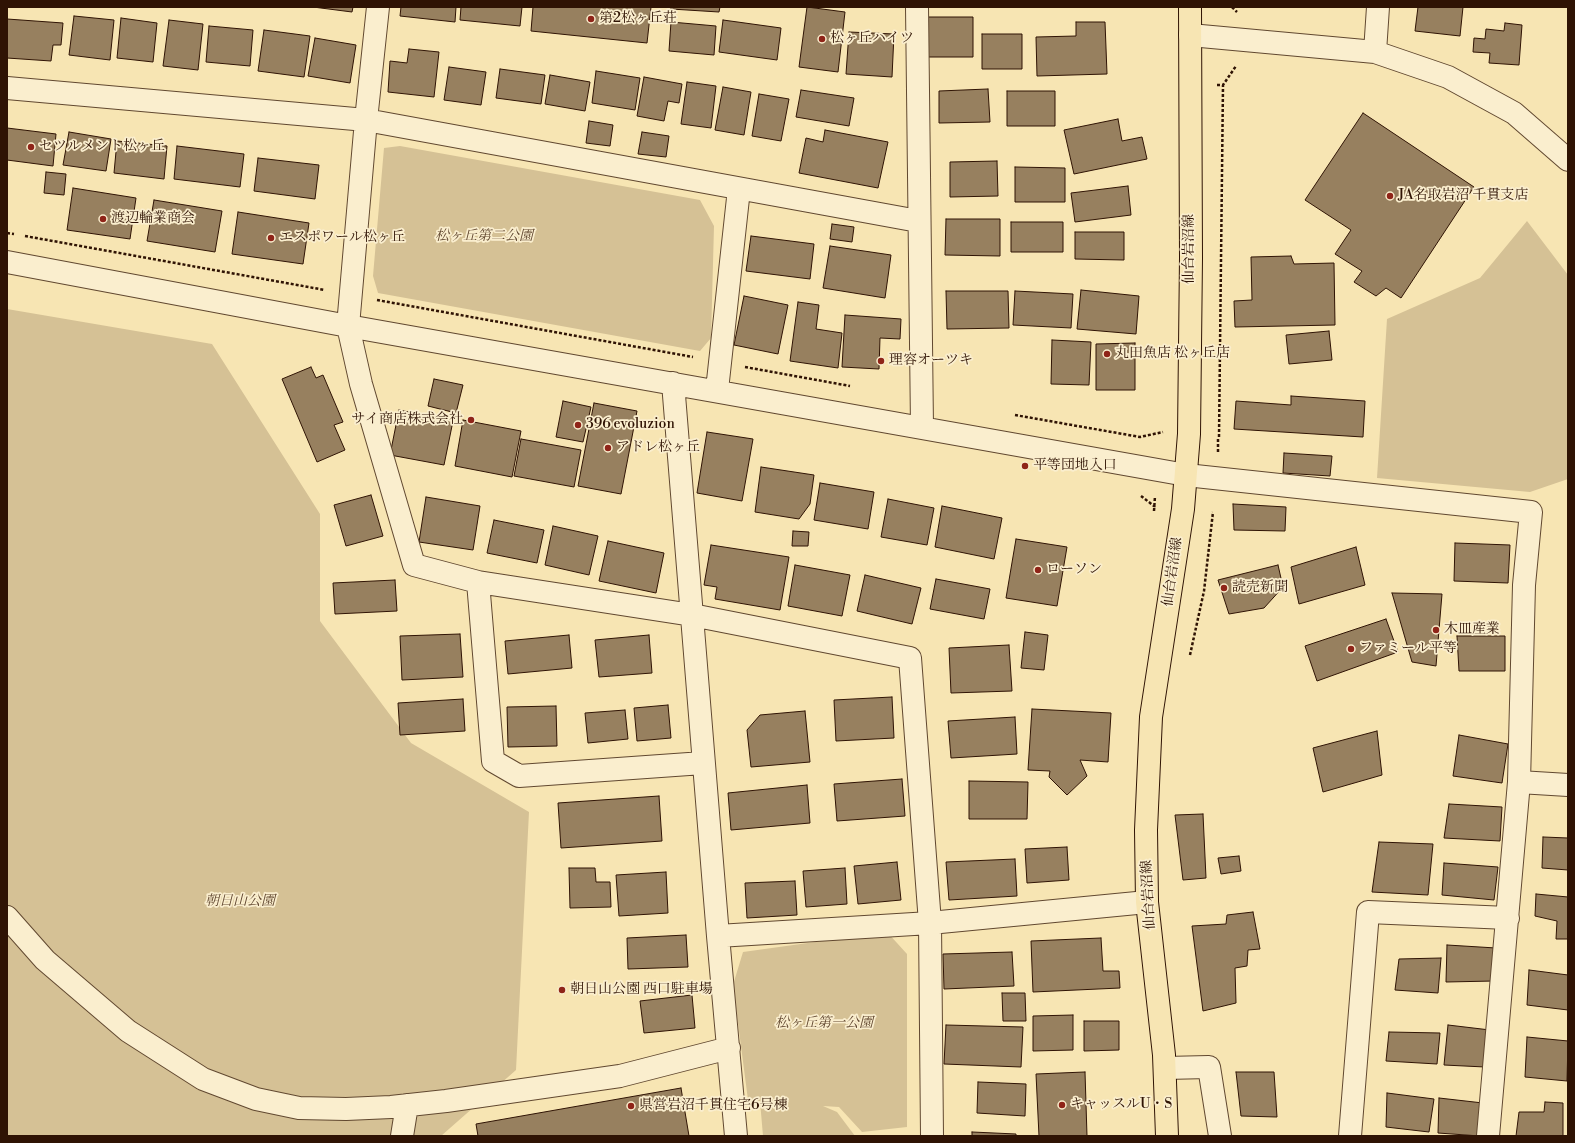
<!DOCTYPE html>
<html>
<head>
<meta charset="utf-8">
<style>
  body { margin:0 }
  #map { position:relative; width:1575px; height:1143px; overflow:hidden; background:#f7e5b3; font-family:"Libre Bodoni",serif }
  canvas { display:block }
  .frame { position:absolute; inset:0; border:8px solid #2f1304; pointer-events:none }
</style>
</head>
<body>
<div id="map">
<canvas width="1575" height="1143"></canvas>
<div class="frame"></div>
</div>
<script>
const context = document.querySelector('canvas').getContext('2d');
context.lineJoin = 'round';
function paint(path, color) { context.fillStyle = color; context.fill(path, 'evenodd'); }
const poly = rows => new Path2D(rows.map(r => 'M' + r).join(''));
function stroke(path, color, width, dash) { context.strokeStyle = color; context.lineWidth = width; context.lineCap = dash ? 'butt' : 'round'; context.setLineDash(dash || []); context.stroke(path); }
function write(font, color, halo, rows, align = 'center') {
  context.font = font + ' "Libre Bodoni","Noto Serif JP",serif'; context.lineWidth = 3.5; context.setLineDash([]); context.textBaseline = 'middle'; context.strokeStyle = halo; context.fillStyle = color; for (const [text, x, y, turn = 0] of rows) {
    context.save(); context.translate(x, y); context.rotate((+turn || 0) * Math.PI / 180); context.textAlign = isNaN(turn) ? turn : align; if (halo) context.strokeText(text, 0, 0); context.fillText(text, 0, 0); context.restore();
  }
}
paint(poly([
  [400,146,700,200,714,226,711,338,700,351,378,293,373,276,384,148],
  [1527,221,1568,275,1568,479,1530,492,1377,478,1387,319,1480,278],
  [7,309,212,344,320,514,320,621,411,743,529,812,516,1070,441,1136,7,1136],
  [887,932,907,954,907,1127,862,1132,839,1107,823,1106,837,1112,855,1136,763,1136,760,1101,748,1100,733,985,743,952]
]), '#d5c195');
const building = poly([
  [313,7,353,7,352,12,313,7],
  [401,7,456,7,455,22,400,16,401,7],
  [461,7,522,7,520,26,460,20,461,7],
  [533,7,651,7,647,43,531,31,533,7],
  [671,7,720,7,719,12,671,9,671,7],
  [807,7,845,12,838,72,799,67,807,7],
  [1418,7,1463,7,1460,36,1415,31,1418,7],
  [74,16,114,20,110,60,69,55,74,16],
  [928,17,973,17,973,57,928,57,928,17],
  [121,18,157,23,153,62,117,58,121,18],
  [7,19,63,23,61,45,53,45,51,61,7,58,7,19],
  [169,20,203,24,198,70,163,66,169,20],
  [723,20,781,28,777,60,719,52,723,20],
  [671,22,716,26,714,55,669,51,671,22],
  [1076,22,1105,22,1107,74,1037,76,1036,37,1076,36,1076,22],
  [1505,23,1522,25,1519,65,1489,63,1490,53,1473,52,1474,38,1485,39,1486,29,1504,31,1505,23],
  [209,26,253,30,250,66,206,62,209,26],
  [264,30,310,36,304,77,258,71,264,30],
  [849,32,894,34,892,77,846,74,849,32],
  [982,34,1022,34,1022,69,982,69,982,34],
  [315,38,356,45,350,83,308,76,315,38],
  [409,49,439,52,434,97,388,92,390,61,407,63,409,49],
  [449,67,486,72,481,105,444,100,449,67],
  [500,69,545,75,541,104,496,98,500,69],
  [596,71,640,78,635,110,592,103,596,71],
  [550,75,590,82,585,111,545,104,550,75],
  [644,77,682,84,679,103,668,101,664,121,637,116,644,77],
  [687,82,716,86,711,128,681,124,687,82],
  [723,87,751,92,744,135,715,130,723,87],
  [988,89,990,122,939,123,939,91,988,89],
  [801,90,854,98,849,126,796,117,801,90],
  [1007,91,1055,91,1055,126,1007,126,1007,91],
  [759,94,789,99,781,141,752,136,759,94],
  [1363,113,1474,187,1401,298,1386,288,1376,296,1354,282,1362,271,1335,254,1351,230,1305,200,1363,113],
  [1118,119,1122,141,1142,137,1147,159,1074,174,1064,130,1118,119],
  [589,121,613,125,610,146,586,143,589,121],
  [7,128,56,134,53,166,7,160,7,128],
  [825,130,888,142,878,188,799,173,806,138,823,142,825,130],
  [69,132,111,139,106,171,63,165,69,132],
  [642,132,669,136,666,157,638,154,642,132],
  [117,141,167,146,164,179,114,173,117,141],
  [177,146,244,154,240,187,174,179,177,146],
  [258,158,319,165,315,199,254,191,258,158],
  [997,161,998,196,950,197,950,162,997,161],
  [1015,167,1065,168,1065,202,1015,202,1015,167],
  [46,172,66,174,64,195,44,193,46,172],
  [1128,186,1131,215,1075,222,1071,193,1128,186],
  [73,188,136,198,130,239,67,230,73,188],
  [154,200,222,211,215,252,147,241,154,200],
  [238,212,309,223,303,264,232,254,238,212],
  [946,219,1000,219,1000,256,945,255,946,219],
  [1011,222,1063,222,1063,252,1011,252,1011,222],
  [832,224,854,227,852,242,830,239,832,224],
  [1075,232,1124,232,1124,260,1075,259,1075,232],
  [751,236,814,244,810,279,746,271,751,236],
  [830,246,891,255,885,298,823,288,830,246],
  [1291,256,1294,264,1334,263,1335,325,1235,327,1234,301,1252,300,1251,257,1291,256],
  [1081,290,1139,296,1136,334,1077,329,1081,290],
  [946,291,1008,291,1009,328,947,329,946,291],
  [1015,291,1073,294,1071,328,1013,325,1015,291],
  [744,296,788,305,778,354,734,345,744,296],
  [798,302,819,305,816,329,842,333,838,368,790,361,798,302],
  [845,315,901,319,900,339,880,338,879,369,842,367,845,315],
  [1329,331,1332,360,1289,364,1286,335,1329,331],
  [1052,340,1091,342,1089,385,1051,384,1052,340],
  [1135,343,1135,390,1096,390,1096,344,1135,343],
  [311,367,316,378,323,375,343,422,334,425,345,450,317,462,282,379,311,367],
  [434,379,463,385,456,413,428,406,434,379],
  [1291,396,1365,401,1363,437,1234,429,1236,401,1291,405,1291,396],
  [563,401,591,407,583,442,556,437,563,401],
  [594,403,637,411,621,494,578,486,594,403],
  [399,410,453,421,444,465,390,455,399,410],
  [463,420,521,431,512,477,455,466,463,420],
  [707,432,753,439,742,501,697,493,707,432],
  [521,439,581,450,574,487,514,476,521,439],
  [1284,453,1332,456,1330,476,1283,473,1284,453],
  [761,467,814,475,810,504,799,519,755,512,761,467],
  [820,483,874,492,868,529,814,520,820,483],
  [371,495,383,536,346,546,334,505,371,495],
  [426,497,480,506,473,550,419,542,426,497],
  [888,499,934,508,927,545,881,537,888,499],
  [1233,504,1286,507,1285,531,1234,530,1233,504],
  [942,506,1002,518,994,559,935,547,942,506],
  [494,520,544,530,537,563,487,553,494,520],
  [553,526,598,536,589,575,545,565,553,526],
  [793,531,809,532,808,546,792,546,793,531],
  [1016,539,1067,547,1057,606,1006,598,1016,539],
  [608,541,664,553,656,593,599,581,608,541],
  [1455,543,1510,545,1508,583,1454,581,1455,543],
  [711,545,789,557,780,610,715,599,717,587,704,585,711,545],
  [1356,547,1365,585,1299,604,1291,567,1356,547],
  [795,565,850,575,842,616,788,606,795,565],
  [1278,565,1283,587,1264,608,1229,614,1218,580,1278,565],
  [865,575,921,588,912,624,857,611,865,575],
  [936,579,990,589,984,619,930,609,936,579],
  [395,580,397,611,335,614,333,583,395,580],
  [1392,593,1442,594,1436,666,1412,662,1392,593],
  [1386,619,1398,652,1317,681,1305,646,1386,619],
  [1025,632,1048,635,1044,670,1021,668,1025,632],
  [460,634,463,677,402,680,400,636,460,634],
  [569,635,572,668,508,674,505,641,569,635],
  [649,635,652,673,599,677,595,640,649,635],
  [1457,636,1505,636,1505,671,1459,671,1457,636],
  [1009,645,1012,691,951,693,949,648,1009,645],
  [892,697,894,738,836,741,834,700,892,697],
  [463,699,465,731,400,735,398,703,463,699],
  [668,705,671,738,637,741,634,708,668,705],
  [556,706,557,746,508,747,507,707,556,706],
  [1032,709,1111,713,1108,762,1080,760,1087,776,1067,795,1049,777,1050,771,1028,770,1032,709],
  [625,710,628,739,588,743,585,713,625,710],
  [805,711,810,762,751,767,747,730,760,715,805,711],
  [1015,717,1017,754,951,758,948,721,1015,717],
  [1377,731,1382,775,1323,792,1313,748,1377,731],
  [1459,735,1508,744,1502,783,1453,776,1459,735],
  [902,779,905,816,837,821,834,784,902,779],
  [969,781,1028,782,1027,819,969,819,969,781],
  [807,785,810,823,731,830,728,793,807,785],
  [659,796,662,841,561,848,558,803,659,796],
  [1449,804,1502,807,1500,841,1444,838,1449,804],
  [1203,814,1206,878,1183,880,1175,815,1203,814],
  [1543,837,1568,838,1568,870,1542,868,1543,837],
  [1379,842,1433,844,1428,895,1372,892,1379,842],
  [1067,847,1069,880,1027,883,1025,849,1067,847],
  [1239,856,1241,871,1221,874,1218,858,1239,856],
  [1015,859,1017,896,949,900,946,862,1015,859],
  [897,862,901,900,858,904,854,866,897,862],
  [1444,863,1498,867,1494,900,1442,895,1444,863],
  [569,868,595,868,596,882,610,882,611,907,570,908,569,868],
  [845,868,847,904,806,907,803,871,845,868],
  [666,872,668,913,619,916,616,875,666,872],
  [795,881,797,915,747,918,745,883,795,881],
  [1536,894,1568,897,1568,939,1556,939,1557,921,1535,916,1536,894],
  [1253,912,1260,949,1248,950,1247,966,1235,968,1236,1003,1203,1011,1192,926,1226,924,1227,915,1253,912],
  [686,935,688,967,628,969,627,938,686,935],
  [1101,938,1103,971,1119,971,1120,988,1033,992,1031,941,1101,938],
  [1447,945,1496,948,1494,981,1446,982,1447,945],
  [1012,952,1014,986,944,989,943,954,1012,952],
  [1441,958,1438,993,1395,990,1399,959,1441,958],
  [1529,970,1568,975,1568,1010,1527,1005,1529,970],
  [1002,993,1025,993,1026,1021,1003,1021,1002,993],
  [692,995,695,1028,644,1033,640,1001,692,995],
  [1073,1015,1073,1050,1033,1051,1033,1016,1073,1015],
  [1084,1021,1119,1021,1119,1050,1084,1051,1084,1021],
  [946,1025,1023,1027,1021,1067,944,1064,946,1025],
  [1448,1025,1490,1030,1485,1067,1444,1065,1448,1025],
  [1389,1032,1440,1033,1437,1064,1386,1061,1389,1032],
  [1527,1037,1568,1041,1567,1081,1525,1077,1527,1037],
  [1085,1072,1087,1136,1039,1136,1036,1074,1085,1072],
  [1236,1072,1274,1072,1277,1117,1241,1116,1236,1072],
  [978,1082,1026,1084,1025,1116,977,1113,978,1082],
  [681,1088,689,1136,478,1136,476,1124,681,1088],
  [1387,1093,1434,1099,1429,1132,1386,1127,1387,1093],
  [1439,1098,1483,1103,1480,1136,1438,1133,1439,1098],
  [1545,1102,1563,1103,1563,1136,1516,1136,1519,1112,1544,1112,1545,1102],
  [972,1132,1016,1134,1016,1136,972,1136,972,1132]
]);
paint(building, '#97805f');
stroke(building, '#2f1304', 1);
const minor = poly([
  [378,7,366,120,348,326,361,384,414,565,478,582,692,615,910,658,930,923,932,1136],
  [917,7,922,427],
  [1190,35,1375,52,1448,77,1514,113,1568,160],
  [1375,52,1378,7],
  [7,88,366,120,918,221],
  [7,262,348,326,1186,475,1531,512,1524,585,1519,782,1488,1136],
  [673,383,718,936,736,1136],
  [717,390,739,189],
  [478,582,493,761,519,776,703,763],
  [1519,782,1568,785],
  [7,917,45,960,128,1031,203,1079,256,1099,299,1108,346,1109,391,1107,446,1101,620,1076,729,1048],
  [718,936,930,923,1147,902],
  [1165,1068,1209,1067,1220,1136],
  [402,1136,407,1105],
  [1350,1136,1368,912,1508,918]
]);
const major = poly([
  [1167,1136,1164,1055,1147,902,1146,830,1151,717,1183,509,1189,434,1191,258,1190,7]
]);
stroke(minor, '#614830', 24);
stroke(major, '#2f1304', 24);
stroke(poly([
  [1232,7,1237,12],
  [1217,85,1223,85,1236,66],
  [7,233,14,234],
  [25,236,325,290],
  [377,300,693,357],
  [745,367,850,386],
  [1015,415,1140,437,1163,432],
  [1219,437,1223,85],
  [1218,452,1218,437],
  [1141,496,1154,506,1157,506],
  [1154,511,1155,496],
  [1190,655,1204,591,1213,512]
]), '#2f1304', 2.5, [3, 2]);
stroke(minor, '#faeece', 22);
stroke(major, '#f7e5b3', 22);
for (const [x, y, r, color] of [
  [591,19,4,"#8f2418"],
  [822,39,4,"#8f2418"],
  [31,147,4,"#8f2418"],
  [1390,196,4,"#8f2418"],
  [103,219,4,"#8f2418"],
  [271,238,4,"#8f2418"],
  [1107,354,4,"#8f2418"],
  [881,361,4,"#8f2418"],
  [471,420,4,"#8f2418"],
  [578,425,4,"#8f2418"],
  [608,448,4,"#8f2418"],
  [1025,466,4,"#8f2418"],
  [1038,570,4,"#8f2418"],
  [1224,588,4,"#8f2418"],
  [1436,630,4,"#8f2418"],
  [1351,649,4,"#8f2418"],
  [562,990,4,"#8f2418"],
  [1062,1105,4,"#8f2418"],
  [631,1106,4,"#8f2418"]
]) { const dot = new Path2D(); dot.arc(x, y, r, 0, 2 * Math.PI); context.fillStyle = color; context.fill(dot); stroke(dot, '#faeece', 1.5); }
write('14px', '#2f1304', '#faeece', [
  ["第2松ヶ丘荘",599,19],
  ["松ヶ丘ハイツ",830,39],
  ["セツルメント松ヶ丘",39,147],
  ["JA名取岩沼 千貫支店",1398,196],
  ["渡辺輪業商会",111,219],
  ["エスポワール松ヶ丘",279,238],
  ["丸田魚店 松ヶ丘店",1115,354],
  ["理容オーツキ",889,361],
  ["サイ商店株式会社",463,420,"right"],
  ["396 evoluzion",586,425],
  ["アドレ松ヶ丘",616,448],
  ["平等団地入口",1033,466],
  ["ローソン",1046,570],
  ["読売新聞",1232,588],
  ["木皿産業",1444,630],
  ["ファミール平等",1359,649],
  ["朝日山公園 西口駐車場",570,990],
  ["キャッスルU・S",1070,1105],
  ["県営岩沼千貫住宅6号棟",639,1106]
], 'left');
write('italic 14px', '#614730', '#faeece', [
  ["松ヶ丘第二公園",484,237],
  ["朝日山公園",240,902],
  ["松ヶ丘第一公園",824,1024]
]);
write('14px', '#2f1304', '#faeece', [
  ["仙台岩沼線",1190,249,-90],
  ["仙台岩沼線",1173,572,-82],
  ["仙台岩沼線",1149,895,-93]
]);
</script>
</body>
</html>
